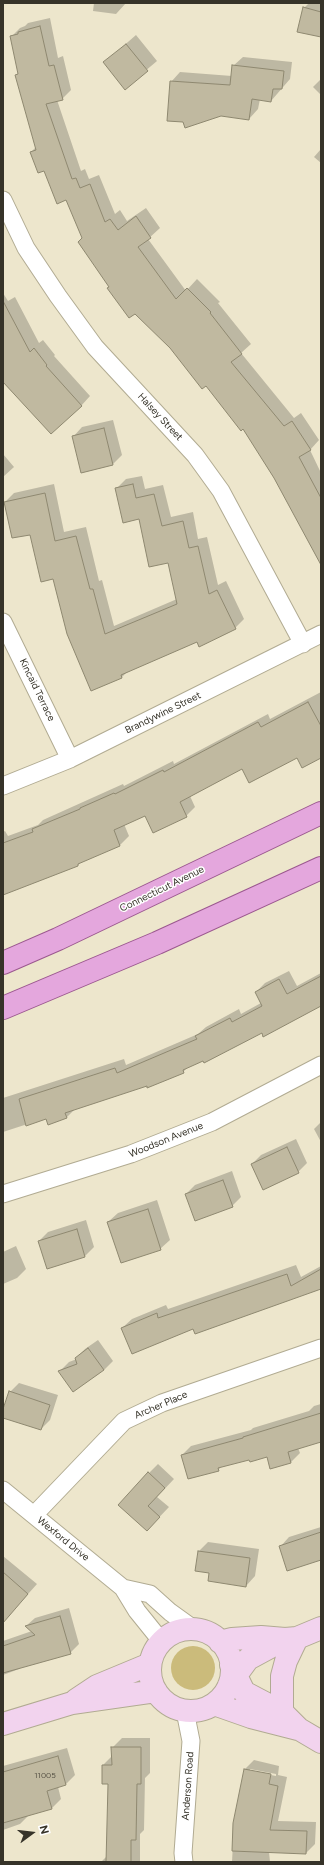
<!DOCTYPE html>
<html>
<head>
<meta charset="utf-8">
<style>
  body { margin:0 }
  #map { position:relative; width:324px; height:1865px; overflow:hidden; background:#ede6cc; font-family:Figtree,sans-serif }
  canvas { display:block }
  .frame { position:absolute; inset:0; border:4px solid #363329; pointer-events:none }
  .north { position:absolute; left:12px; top:1813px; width:40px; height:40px; -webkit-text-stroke:3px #fff; paint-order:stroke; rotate:75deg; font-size:11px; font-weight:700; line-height:16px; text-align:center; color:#363329 }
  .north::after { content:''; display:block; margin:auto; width:14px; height:18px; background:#363329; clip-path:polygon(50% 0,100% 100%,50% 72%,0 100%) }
</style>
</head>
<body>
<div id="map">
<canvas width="324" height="1865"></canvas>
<div class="frame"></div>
<div class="north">N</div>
</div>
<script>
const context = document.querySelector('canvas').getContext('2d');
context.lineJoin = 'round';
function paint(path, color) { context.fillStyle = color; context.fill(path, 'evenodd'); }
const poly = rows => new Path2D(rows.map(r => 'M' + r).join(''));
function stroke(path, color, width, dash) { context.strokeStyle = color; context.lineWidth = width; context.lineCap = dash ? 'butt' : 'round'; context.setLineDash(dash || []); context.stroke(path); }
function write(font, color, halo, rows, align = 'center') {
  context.font = font + ' Figtree,sans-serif'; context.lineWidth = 3; context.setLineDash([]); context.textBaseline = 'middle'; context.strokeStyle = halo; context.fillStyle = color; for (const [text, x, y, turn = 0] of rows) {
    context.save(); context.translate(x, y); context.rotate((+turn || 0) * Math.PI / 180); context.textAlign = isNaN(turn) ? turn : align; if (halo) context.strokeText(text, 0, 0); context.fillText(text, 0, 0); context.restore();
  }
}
paint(poly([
  '171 1668a22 22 0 1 1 44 0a22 22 0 1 1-44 0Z'
]), '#cbbb7b');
paint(poly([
  [94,3,126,3,116,14,93,11],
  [309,3,321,3,321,36,304,8],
  [50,18,58,58,63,56,71,90,62,99,57,100,81,171,85,169,89,179,99,175,115,214,120,210,127,221,146,208,160,228,148,239,186,291,197,279,220,302,218,303,251,344,241,353,294,418,301,413,319,440,310,450,321,473,321,563,275,478,243,428,206,385,110,286,83,238,67,198,31,152,36,147,17,75,19,73,11,37,20,28,25,26,28,23],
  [136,35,157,61,125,88,105,62],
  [243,57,292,62,290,79,271,101,260,99,258,109,249,119,171,82,180,72,232,76,233,66],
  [321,79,321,95,313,87],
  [321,149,321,163,314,157],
  [3,293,8,301,15,297,39,343,43,340,55,355,54,356,90,396,81,406,14,391,12,392,3,381],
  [113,420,122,455,113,464,73,437,82,427],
  [3,454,14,467,3,477],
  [142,476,145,489,163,485,171,517,193,512,198,539,207,537,218,585,226,581,244,619,235,628,198,641,128,671,122,677,91,690,53,578,30,533,5,502,14,493,54,484,64,532,86,527,99,581,102,580,114,626,177,599,168,561,140,518,116,489,126,479],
  [321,692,321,757,297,757,242,768,190,796,195,807,186,816,145,815,124,824,129,836,120,845,82,861,78,865,3,894,3,832,5,831,8,836,38,825,43,820,123,784,124,786,173,761,174,764,268,714,270,719],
  [289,971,297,986,321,973,321,1005,189,1066,183,1072,76,1108,67,1117,46,1118,3,1132,3,1098,124,1059,126,1065,198,1034,206,1027,239,1009,241,1014,261,1003,256,992,265,983],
  [321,1122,321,1142,314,1129],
  [296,1139,307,1163,298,1172,252,1164,261,1155],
  [232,1171,241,1197,232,1206,186,1194,195,1185],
  [157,1200,170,1240,160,1249,108,1222,118,1213],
  [86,1220,94,1247,85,1256,47,1268,39,1241,48,1232],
  [16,1246,26,1269,17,1278,3,1284,3,1252],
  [296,1265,301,1277,321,1266,321,1288,194,1327,122,1328,132,1319,166,1305,168,1309],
  [98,1340,113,1361,104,1370,60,1371,69,1362,77,1359,76,1358,85,1349],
  [19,1383,58,1395,50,1420,41,1429,3,1417,10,1392],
  [321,1404,321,1441,298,1448,300,1453,291,1462,271,1468,268,1456,250,1459,222,1466,218,1470,182,1455,191,1446,251,1430,253,1428,309,1411,314,1406],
  [158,1464,174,1479,157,1497,169,1507,147,1530,149,1473],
  [321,1527,321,1559,280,1547,289,1537],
  [208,1542,259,1549,255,1576,246,1586,210,1573,199,1551],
  [3,1556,37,1584,11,1613,3,1606],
  [69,1608,79,1644,70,1653,22,1667,19,1669,3,1675,3,1641,32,1631,26,1626,35,1618],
  [122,1738,150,1738,150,1773,145,1778,144,1830,140,1834,140,1862,101,1862,107,1856,109,1783,103,1765,112,1756,112,1748],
  [67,1748,75,1775,66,1784,58,1787,61,1799,52,1808,30,1814,20,1824,3,1830,3,1766],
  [254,1760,279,1766,278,1775,287,1777,278,1821,316,1822,315,1844,306,1853,269,1852,270,1862,232,1862,234,1823,245,1769],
  [250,1769,276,1774,276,1776,250,1771]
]), '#0003');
const building = poly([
  [303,7,321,12,321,37,297,32,303,7],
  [40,26,49,66,54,65,63,100,46,104,72,179,76,178,80,188,90,184,105,222,110,219,118,230,136,216,151,238,138,247,176,299,187,288,211,312,210,313,242,354,231,362,284,426,292,421,311,450,299,457,321,498,321,565,274,478,243,429,241,431,206,386,202,389,170,348,135,314,129,318,107,288,109,287,78,242,82,238,66,200,57,204,44,171,38,173,30,152,36,150,15,75,18,74,10,36,18,34,18,32,40,26],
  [126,44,148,71,125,90,103,62,126,44],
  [232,65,284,71,282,89,273,89,271,102,252,99,249,120,221,116,185,128,183,122,167,121,170,81,230,85,232,65],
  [3,301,30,352,34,348,47,365,46,366,82,406,51,434,3,382,3,301],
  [104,428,113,465,81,473,72,436,104,428],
  [133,484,136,498,154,494,162,526,183,521,189,548,198,546,209,594,217,590,236,629,199,647,197,642,121,675,122,678,91,691,67,634,53,579,41,582,30,535,12,538,4,502,45,493,55,541,76,536,90,589,93,589,105,634,177,604,168,563,149,567,139,519,123,523,115,488,133,484],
  [308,702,321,726,321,758,302,768,297,758,249,783,242,769,180,802,187,817,153,833,145,816,114,830,120,846,78,864,78,866,3,895,3,843,33,832,32,829,80,809,80,808,114,793,115,794,163,770,164,772,258,722,261,727,308,702],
  [321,976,321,1006,263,1037,262,1033,204,1063,203,1061,183,1070,184,1073,147,1088,147,1086,65,1113,67,1118,48,1125,46,1119,26,1126,19,1099,115,1068,117,1073,197,1039,195,1036,230,1018,232,1022,262,1006,255,992,279,979,287,994,321,976],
  [287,1147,299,1173,263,1190,251,1164,287,1147],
  [223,1180,233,1207,195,1221,185,1194,223,1180],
  [148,1209,161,1250,121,1263,107,1222,148,1209],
  [77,1229,85,1257,47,1269,38,1241,77,1229],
  [321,1269,321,1289,195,1334,193,1329,132,1354,121,1328,157,1313,158,1318,287,1274,291,1286,321,1269],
  [88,1348,104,1370,73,1392,58,1371,77,1364,75,1358,88,1348],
  [9,1391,50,1405,41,1430,3,1418,3,1409,9,1391],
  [321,1413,321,1442,288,1452,291,1463,270,1469,267,1457,250,1462,249,1460,218,1468,219,1471,188,1479,181,1455,243,1438,243,1437,321,1413],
  [148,1472,165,1488,148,1506,160,1517,147,1531,118,1505,148,1472],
  [321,1532,321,1560,287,1571,279,1546,321,1532],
  [198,1551,250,1558,246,1587,208,1581,209,1573,195,1571,198,1551],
  [3,1572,28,1594,3,1623,3,1572],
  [60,1616,71,1654,3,1673,3,1646,35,1635,25,1626,60,1616],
  [111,1747,141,1747,141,1784,137,1784,136,1840,131,1840,131,1862,106,1862,108,1784,102,1784,102,1765,112,1765,111,1747],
  [58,1756,66,1785,47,1791,52,1809,3,1823,3,1772,58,1756],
  [244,1769,271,1774,269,1784,278,1786,270,1830,307,1831,306,1854,232,1851,233,1823,244,1769]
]);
paint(building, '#c0b9a0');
stroke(building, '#8e8870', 1);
const street = poly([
  [3,200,26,248,58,296,95,347,195,455,221,491,303,644],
  [3,622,70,759],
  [3,786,70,759,321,634],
  [3,1194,131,1154,212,1122,321,1065],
  [3,1490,123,1588,137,1611,162,1642],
  [34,1515,124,1421,162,1403,321,1348],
  [123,1588,150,1594,170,1612,195,1630],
  [184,1862,183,1853,191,1741,185,1711]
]);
const secondary = poly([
  '150 1670a41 41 0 1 1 82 0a41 41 0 1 1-82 0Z',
  [220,1642,232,1639,261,1637,285,1639,297,1638,321,1628],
  [231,1665,244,1692,282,1712,299,1729,321,1742],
  [229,1685,248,1659,285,1639],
  [76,1700,97,1686,150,1664],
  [214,1704,251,1717,298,1729],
  [282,1712,282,1676,286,1661,297,1638],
  [3,1724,72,1703,156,1691]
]);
const primary = poly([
  [3,963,58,939,321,813],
  [3,1008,157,943,321,868]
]);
stroke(street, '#b1ab92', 19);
stroke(secondary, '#b1ab92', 24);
stroke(primary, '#9b588f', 24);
stroke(street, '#fff', 17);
stroke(secondary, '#f2d3ee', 22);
stroke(primary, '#e4a7dd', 22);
write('8px', '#585447', null, [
  ["11005",45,1776]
]);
write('10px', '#363329', '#fff', [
  ["Halsey Street",160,417,47],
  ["Kincaid Terrace",37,690,64],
  ["Brandywine Street",163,713,-26],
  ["Connecticut Avenue",162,889,-26],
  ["Woodson Avenue",166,1140,-22],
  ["Archer Place",161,1405,-23],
  ["Wexford Drive",63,1539,39],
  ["Anderson Road",188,1786,-86]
]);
</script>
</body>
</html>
